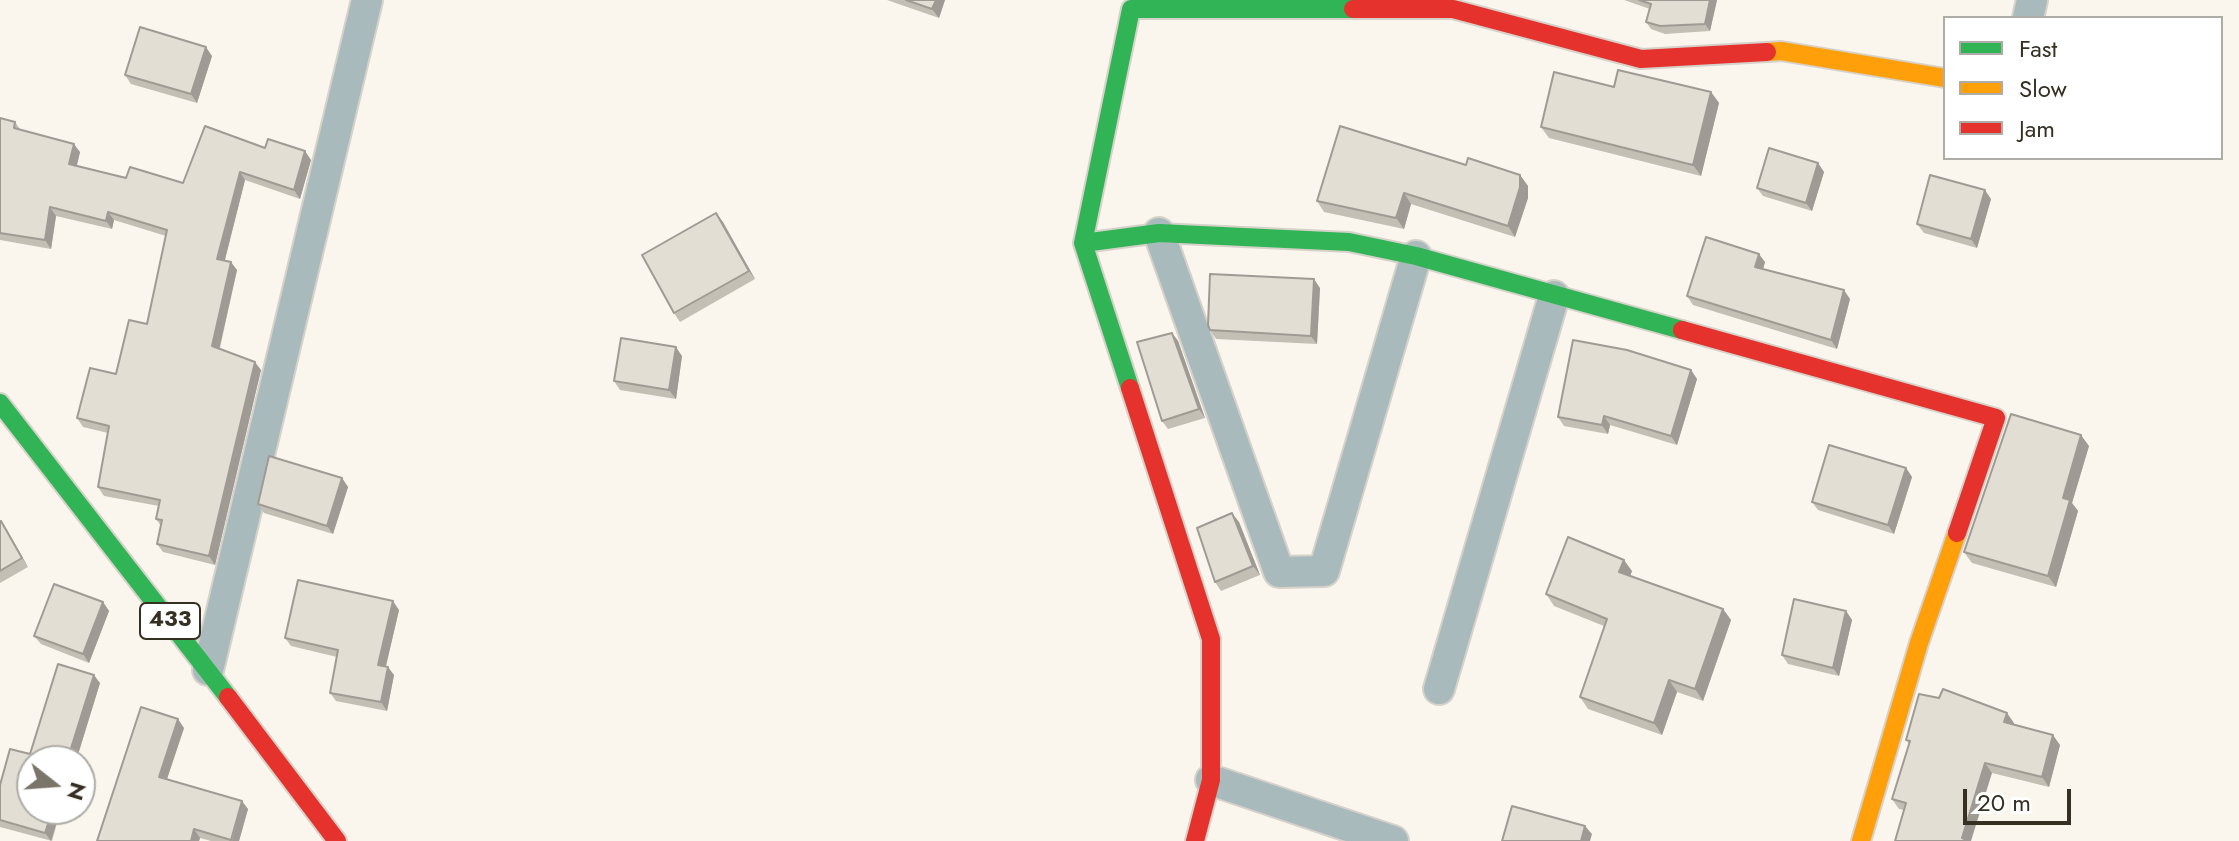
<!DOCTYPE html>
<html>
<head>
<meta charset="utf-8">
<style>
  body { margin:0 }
  #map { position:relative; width:2239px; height:841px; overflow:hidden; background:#faf6ee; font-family:Jost,sans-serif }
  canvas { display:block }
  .legend { position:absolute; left:1943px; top:16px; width:280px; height:144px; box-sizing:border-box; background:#fff; border:2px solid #aeaca7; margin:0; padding:10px 14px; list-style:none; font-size:24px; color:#353022 }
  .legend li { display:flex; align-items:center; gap:16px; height:40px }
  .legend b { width:40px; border:2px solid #aeaca7 }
  .north { position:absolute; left:16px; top:745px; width:80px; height:80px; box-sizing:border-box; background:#fff; border:2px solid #aeaca7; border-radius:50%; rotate:107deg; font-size:22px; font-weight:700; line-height:32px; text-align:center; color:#353022 }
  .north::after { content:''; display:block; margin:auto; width:28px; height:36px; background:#7a7569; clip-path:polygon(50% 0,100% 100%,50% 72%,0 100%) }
  .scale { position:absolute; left:1963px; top:789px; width:108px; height:36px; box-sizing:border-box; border:4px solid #353022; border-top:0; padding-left:10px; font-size:24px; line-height:28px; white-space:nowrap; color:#353022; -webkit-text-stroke:6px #fff; paint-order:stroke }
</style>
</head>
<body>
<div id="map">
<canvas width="2239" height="841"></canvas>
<ul class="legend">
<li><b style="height:10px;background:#30b455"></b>Fast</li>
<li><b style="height:10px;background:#ff9f0a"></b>Slow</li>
<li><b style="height:10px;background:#e5322d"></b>Jam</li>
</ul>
<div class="north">N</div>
<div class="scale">20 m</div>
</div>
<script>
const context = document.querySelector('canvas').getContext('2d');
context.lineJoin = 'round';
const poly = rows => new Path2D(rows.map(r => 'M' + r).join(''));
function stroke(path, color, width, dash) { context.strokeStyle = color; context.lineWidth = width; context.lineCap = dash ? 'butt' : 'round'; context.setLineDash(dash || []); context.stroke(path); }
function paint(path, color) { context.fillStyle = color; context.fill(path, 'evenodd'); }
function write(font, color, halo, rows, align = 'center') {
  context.font = font + ' Jost,sans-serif'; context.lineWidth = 6; context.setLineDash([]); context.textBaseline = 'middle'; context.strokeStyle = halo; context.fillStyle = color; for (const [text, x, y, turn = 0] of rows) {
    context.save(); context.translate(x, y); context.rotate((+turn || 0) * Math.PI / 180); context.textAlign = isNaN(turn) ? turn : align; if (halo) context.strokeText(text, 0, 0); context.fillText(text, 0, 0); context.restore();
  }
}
const street = poly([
  [2028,18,2032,0],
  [1159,233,1279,572,1324,571,1416,256],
  [208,670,367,0],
  [1439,689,1554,296],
  [1211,780,1393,841]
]);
const fast = poly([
  [1083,243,1159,233,1349,242,1416,256,1682,330],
  [1130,388,1083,243,1131,9,1353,9],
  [0,403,228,697]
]);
const slow = poly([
  [1767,52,1781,51,1945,78],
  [1861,841,1919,643,1957,533]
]);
const jam = poly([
  [1353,9,1453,9,1641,59,1767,52],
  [1682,330,1996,418,1957,533],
  [1130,388,1211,639,1211,780,1195,841],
  [228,697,337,841]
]);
stroke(street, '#d6d2ca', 34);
stroke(fast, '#d6d2ca', 22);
stroke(slow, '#d6d2ca', 22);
stroke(jam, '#d6d2ca', 22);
stroke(street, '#a9babc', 30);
stroke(fast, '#30b455', 18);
stroke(slow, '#ff9f0a', 18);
stroke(jam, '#e5322d', 18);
paint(poly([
  [887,0,945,0,939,18],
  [1624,0,1717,0,1710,31,1665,34,1651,29,1646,22,1650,9],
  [212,56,197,103,131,84,125,75],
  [1614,87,1711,92,1719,103,1701,176,1549,138,1541,127],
  [0,118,15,122,20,129,80,152,77,166,126,178,183,183,265,148,311,160,300,199,245,180,225,260,237,270,220,348,261,370,215,565,163,552,157,544,161,526,156,519,159,506,104,496,98,487,108,433,83,427,77,418,116,374,147,324,166,236,114,220,112,229,56,216,51,249,0,240],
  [1818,163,1824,172,1812,211,1763,196,1757,188],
  [1466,165,1520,175,1528,186,1528,198,1515,237,1411,204,1404,229,1324,212,1317,201],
  [1991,199,1977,248,1924,233,1917,224],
  [716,213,755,279,680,322,674,313],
  [1765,262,1763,269,1850,299,1837,349,1693,305,1687,296],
  [1320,288,1317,344,1216,339,1210,330],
  [1172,333,1178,341,1205,418,1168,429,1162,421],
  [682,356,676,399,620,390,614,381],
  [1691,370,1697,379,1677,445,1610,425,1608,434,1564,426,1558,417],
  [2089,446,2072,503,2078,511,2056,587,1972,563,1964,552],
  [1906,468,1912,477,1894,534,1818,510,1812,502],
  [342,478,348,487,333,534,264,513,258,504],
  [1,521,28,567,0,583,0,522],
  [1239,522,1260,575,1221,591,1215,582],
  [1632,571,1630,576,1723,609,1731,620,1703,701,1677,692,1662,735,1588,709,1580,697,1604,626,1554,606,1546,594],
  [103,602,109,611,89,663,41,644,34,636],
  [399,610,386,666,394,675,387,711,336,701,330,693,337,657,291,646,285,638],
  [1846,611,1852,620,1839,676,1788,664,1782,655],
  [100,683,76,761,32,761,32,809,61,809,52,841,0,827,0,785],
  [2014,723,2014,724,2060,745,2049,787,1992,773,1904,810,1899,809,1892,799,1909,744,1906,740],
  [184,728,167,779,248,809,239,841,211,841,200,838,199,841,97,841]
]), '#c3bfb5');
paint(poly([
  [936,0,945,0,939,18,932,9],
  [1710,0,1717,0,1710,31,1705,24],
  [206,47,212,56,197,103,191,94],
  [1711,92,1719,103,1701,176,1693,165],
  [74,144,80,152,75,172,69,164],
  [305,151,311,160,300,199,294,190],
  [1818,163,1824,172,1812,211,1806,203],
  [240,172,245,180,223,267,217,259],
  [1520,175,1528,186,1528,198,1515,237,1508,226],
  [1985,190,1991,199,1977,248,1971,239],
  [1404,193,1411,204,1404,229,1396,218],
  [50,207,56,216,51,249,45,240],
  [108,212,114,220,112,229,106,221],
  [716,213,723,222,755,279,749,271],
  [1759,254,1765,262,1761,276,1755,267],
  [231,262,237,270,218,354,212,346],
  [1314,279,1320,288,1317,344,1311,336],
  [1844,290,1850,299,1837,349,1831,340],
  [1172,333,1178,341,1205,418,1199,409],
  [676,347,682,356,676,399,669,390],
  [255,362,261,370,215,565,209,556],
  [1691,370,1697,379,1677,445,1671,436],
  [1604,416,1610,425,1608,434,1602,425],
  [2081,435,2089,446,2072,503,2078,511,2056,587,2048,576,2063,498],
  [1906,468,1912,477,1894,534,1888,525],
  [342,478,348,487,333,534,327,526],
  [1232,513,1239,522,1260,575,1253,566],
  [1,521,7,530,28,567,22,558],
  [1624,560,1632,571,1627,584,1619,572],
  [393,601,399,610,384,674,378,665],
  [103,602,109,611,89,663,83,654],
  [1723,609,1731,620,1703,701,1695,689],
  [1846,611,1852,620,1839,676,1833,668],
  [388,667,394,675,387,711,381,702],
  [94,675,100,683,76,761,67,761],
  [1669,680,1677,692,1662,735,1654,723],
  [2007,713,2014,723,2011,732,2004,722],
  [178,719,184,728,165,785,159,777],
  [2053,735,2060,745,2049,787,2042,777],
  [1985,763,1992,773,1971,841,1964,841,1962,838],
  [242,801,248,809,239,841,232,841],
  [53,809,61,809,51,841,45,833],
  [1585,826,1592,834,1590,841,1581,841],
  [194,829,200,838,199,841,191,841]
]), '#9f9b94');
const building = poly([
  [906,0,936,0,932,9,906,0],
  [1639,0,1710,0,1705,24,1660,26,1646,22,1651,4,1639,0],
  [140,27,206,47,191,94,125,75,140,27],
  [1618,70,1711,92,1693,165,1541,127,1554,72,1614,87,1618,70],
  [0,118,15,122,14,128,74,144,69,164,126,178,130,167,183,183,205,126,265,148,268,139,305,151,294,190,240,172,217,259,231,262,212,346,255,362,209,556,157,544,162,520,156,519,160,500,98,487,109,426,77,418,90,368,116,374,129,320,147,324,167,230,108,212,106,221,50,207,45,240,0,233,0,118],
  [1340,126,1466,165,1468,158,1520,175,1520,187,1508,226,1404,193,1396,218,1317,201,1340,126],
  [1769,148,1818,163,1806,203,1757,188,1769,148],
  [1930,175,1985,190,1971,239,1917,224,1930,175],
  [716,213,749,271,674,313,642,255,716,213],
  [1706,237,1759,254,1755,267,1844,290,1831,340,1687,296,1706,237],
  [1210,274,1314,279,1311,336,1210,330,1208,325,1210,274],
  [1172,333,1199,409,1162,421,1137,342,1172,333],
  [621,338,676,347,669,390,614,381,621,338],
  [1573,340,1627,350,1691,370,1671,436,1604,416,1602,425,1558,417,1573,340],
  [2011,414,2081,435,2063,498,2070,500,2048,576,1964,552,2011,414],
  [1829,445,1906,468,1888,525,1812,502,1829,445],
  [269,456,342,478,327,526,258,504,269,456],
  [1232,513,1253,566,1215,582,1197,528,1232,513],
  [1,521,22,558,0,571,0,522,1,521],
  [1568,537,1624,560,1619,572,1723,609,1695,689,1669,680,1654,723,1580,697,1607,619,1546,594,1568,537],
  [298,580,393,601,378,665,388,667,381,702,330,693,338,650,285,638,298,580],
  [54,584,103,602,83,654,34,636,54,584],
  [1794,599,1846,611,1833,668,1782,655,1794,599],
  [58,664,94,675,67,761,32,761,32,809,53,809,45,833,0,820,0,785,10,749,30,754,58,664],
  [1943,689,2007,713,2004,722,2053,735,2042,777,1985,763,1962,838,1969,841,1895,841,1906,803,1892,799,1910,741,1906,740,1919,694,1939,698,1943,689],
  [141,707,178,719,159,777,242,801,231,840,194,829,191,841,97,841,141,707],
  [1512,806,1585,826,1581,841,1502,841,1512,806]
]);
paint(building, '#e3ded3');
stroke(building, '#9f9b94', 2);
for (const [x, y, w] of [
  [170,621,60]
]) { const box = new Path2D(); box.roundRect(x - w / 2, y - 18, w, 36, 6); context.fillStyle = '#fff'; context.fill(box); stroke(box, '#353022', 2); }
write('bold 22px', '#353022', null, [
  ["433",170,621]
]);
</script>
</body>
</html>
